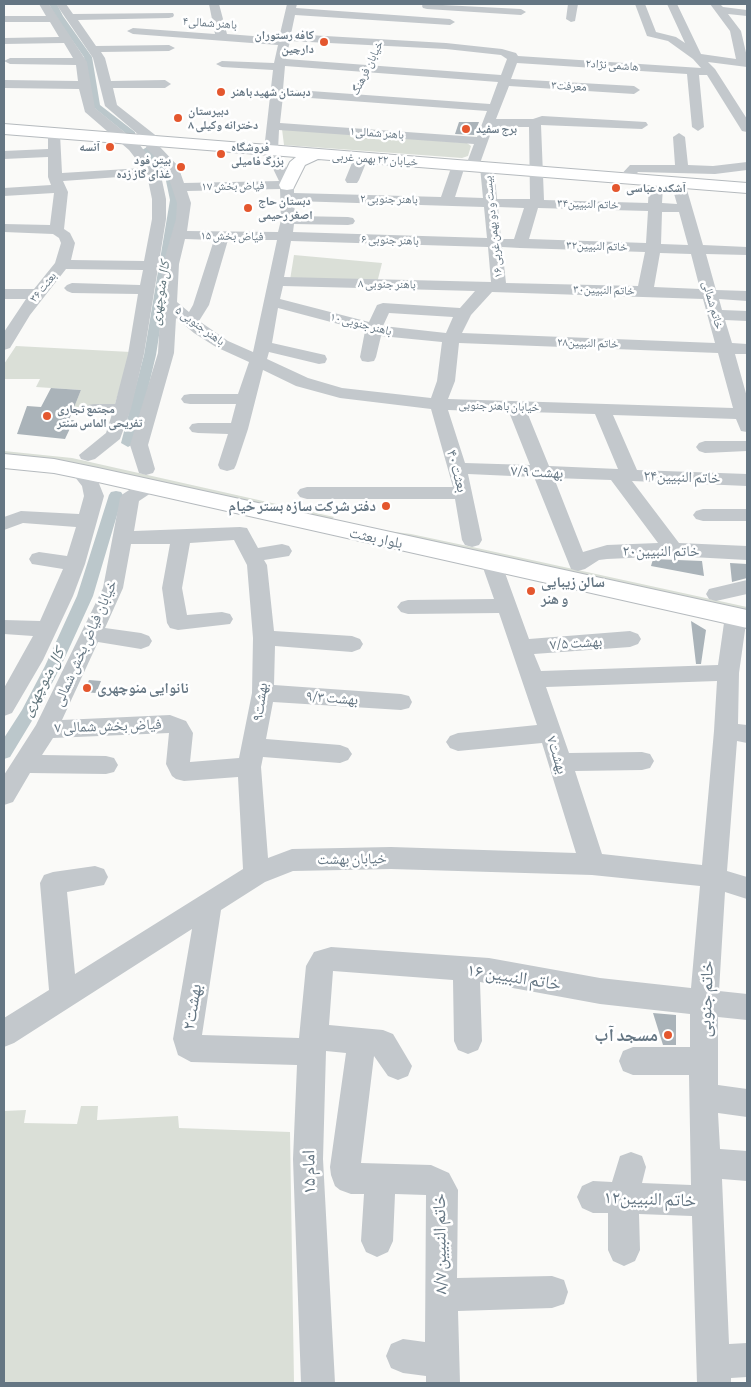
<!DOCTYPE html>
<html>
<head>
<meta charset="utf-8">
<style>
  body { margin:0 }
  #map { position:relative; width:751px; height:1387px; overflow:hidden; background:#fafaf8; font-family:"Asap Condensed",sans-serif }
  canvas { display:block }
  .frame { position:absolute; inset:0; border:5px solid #657683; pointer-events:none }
</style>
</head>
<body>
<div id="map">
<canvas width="751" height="1387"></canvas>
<div class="frame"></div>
</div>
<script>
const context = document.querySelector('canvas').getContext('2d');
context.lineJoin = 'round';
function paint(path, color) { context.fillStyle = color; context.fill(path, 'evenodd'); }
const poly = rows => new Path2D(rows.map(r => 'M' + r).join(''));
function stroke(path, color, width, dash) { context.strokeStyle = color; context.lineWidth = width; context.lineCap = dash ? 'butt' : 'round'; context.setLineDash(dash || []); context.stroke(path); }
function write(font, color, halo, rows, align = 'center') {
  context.font = font + ' "Asap Condensed","Noto Naskh Arabic",sans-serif'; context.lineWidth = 5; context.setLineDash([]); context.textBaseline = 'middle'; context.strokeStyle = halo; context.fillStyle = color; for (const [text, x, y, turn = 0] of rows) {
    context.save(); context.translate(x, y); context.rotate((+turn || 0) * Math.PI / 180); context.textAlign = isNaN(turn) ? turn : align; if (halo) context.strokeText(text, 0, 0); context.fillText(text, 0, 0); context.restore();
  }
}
paint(poly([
  [282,129,467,143,471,146,468,156,462,158,284,145],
  [294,255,382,263,377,283,290,280],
  [16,346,131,352,114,407,74,407,81,390,36,387,40,379,4,379,4,364],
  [4,451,72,458,334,517,332,519,59,461,4,455],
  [363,528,411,534,477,548,747,607,747,612],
  [81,1106,98,1106,97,1120,178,1116,179,1128,290,1132,294,1383,4,1383,4,1111,26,1110,24,1123,77,1124]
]), '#dadfd7');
paint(poly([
  [49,4,57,4,63,16,92,57,100,105,135,132,135,136,129,136,92,106,84,57,55,16,49,4],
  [147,147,150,148,166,164,175,176,180,200,156,355,135,443,128,447,121,443,144,355,170,200,165,176,142,150,147,147],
  [116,491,121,492,123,495,93,596,61,666,36,714,10,757,4,759,4,738,22,710,45,666,77,596,109,495,111,492,116,491]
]), '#bbc7cb');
paint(poly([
  [459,122,479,122,474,135,455,134],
  [51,388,81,390,69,420,74,420,65,439,17,434,27,406,41,407],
  [653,559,702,561,704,576,651,566],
  [730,563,747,564,747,578,732,582],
  [691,621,706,630,701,664,696,664],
  [89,680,101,681,96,693,84,692],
  [653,1013,676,1015,676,1045,663,1045]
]), '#aab3b9');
const major = poly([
  [4,124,747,183,747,193,318,159,305,165,293,189,287,190,281,189,279,185,290,162,296,157,4,134,4,124],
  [4,454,54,459,98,468,747,610,747,628,98,482,54,473,4,468,4,454]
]);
stroke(major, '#b5babe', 2);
paint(poly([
  [39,4,49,4,87,62,95,108,139,144,160,171,166,199,166,219,144,354,131,409,120,439,95,459,88,461,81,459,79,455,106,433,112,414,94,414,88,413,85,409,88,405,94,404,115,404,128,354,138,294,72,293,67,291,64,288,67,285,72,283,140,285,143,270,66,269,30,315,10,348,4,350,4,332,26,299,4,299,4,289,34,289,55,263,61,243,59,238,53,234,4,232,4,224,50,225,54,193,4,196,4,188,51,185,48,177,48,157,4,159,4,151,48,149,48,134,54,130,60,134,62,173,143,168,129,150,85,112,79,89,4,88,4,80,78,81,76,65,10,64,4,61,10,58,73,58,64,43,4,44,4,38,59,37,50,22,4,22,4,16,46,16,39,4],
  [147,175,152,199,152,219,144,261,71,260,75,243,70,233,64,229,68,192,63,181,147,175],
  [56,4,66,4,73,14,173,13,174,15,173,17,169,18,78,20,96,46,169,45,175,48,169,51,101,52,105,58,111,81,165,80,171,84,165,88,113,88,117,105,159,138,160,141,160,147,178,166,184,183,279,181,264,150,273,70,222,67,216,64,222,61,274,63,278,45,133,34,127,31,133,28,215,34,209,4,219,4,227,34,279,38,287,4,297,4,296,8,450,19,455,22,450,25,295,15,291,34,446,43,502,49,516,53,518,56,701,68,693,59,668,41,647,36,635,4,645,4,656,32,676,37,685,43,667,4,677,4,701,54,736,59,730,31,710,4,720,4,723,7,747,10,747,16,728,14,741,31,747,57,747,67,708,62,715,69,747,119,747,132,742,131,707,75,699,75,704,127,698,131,692,127,687,74,517,63,511,79,634,86,640,90,634,94,509,86,496,119,533,119,542,116,646,122,648,125,642,129,541,125,544,200,648,203,649,187,656,183,663,187,662,203,677,204,671,183,678,179,685,183,703,245,747,247,747,255,706,254,716,290,747,291,747,301,719,299,722,310,747,311,747,321,725,320,732,343,747,344,747,354,735,354,747,397,747,432,741,431,736,419,613,415,637,470,747,474,747,486,632,481,679,543,747,546,747,560,673,556,607,559,599,560,585,569,578,571,571,569,534,477,468,474,482,540,479,545,472,547,465,545,462,540,455,499,307,499,300,497,297,493,300,489,307,487,453,487,431,409,340,398,296,386,263,370,248,429,236,465,234,469,227,471,220,469,218,465,228,434,198,433,192,432,189,428,192,424,198,423,231,423,236,404,190,404,184,403,181,399,184,395,190,394,238,394,249,362,216,347,194,333,176,318,174,353,148,445,155,469,153,473,146,475,139,473,130,445,158,353,163,264,176,219,177,203,165,167,146,148,147,142,105,106,93,58,56,4],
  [290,41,446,49,501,55,507,59,501,75,286,59,290,41],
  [285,66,498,82,490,104,283,89,285,66],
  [283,96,487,111,477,137,280,123,283,96],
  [493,127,529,127,530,199,497,199,494,167,487,163,480,167,483,198,455,197,465,166,472,170,479,166,493,127],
  [279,130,474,144,466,165,459,161,452,165,441,197,294,193,294,185,278,150,279,130],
  [280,189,281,220,278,232,187,231,191,203,187,191,280,189],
  [294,201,484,207,487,238,293,232,294,224,348,225,353,224,355,221,353,218,348,217,295,216,294,201],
  [498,207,524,208,514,239,501,239,498,207],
  [538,208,648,211,646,243,529,239,538,208],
  [662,212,679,212,688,245,661,244,662,212],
  [185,239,214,240,193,305,189,312,177,302,179,264,185,239],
  [228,240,277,240,253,352,228,341,199,321,209,305,228,240],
  [291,241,488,247,491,282,284,277,291,241],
  [502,247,520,248,645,252,638,286,506,283,502,247],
  [660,253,691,254,700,289,654,287,660,253],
  [283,286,475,291,460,308,383,303,377,305,369,322,280,299,283,286],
  [492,292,703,299,715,343,462,333,471,315,492,292],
  [278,308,365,331,360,357,362,361,368,362,374,361,376,357,381,336,442,342,437,381,431,398,342,388,308,378,267,359,269,352,319,364,325,363,327,359,325,355,272,343,278,308],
  [389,313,453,317,446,333,383,326,389,313],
  [459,343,718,353,733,408,448,399,455,381,459,343],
  [448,410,509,412,530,465,465,463,448,410],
  [527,412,595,414,618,469,549,466,527,412],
  [554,478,611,480,658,543,607,545,583,552,554,478],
  [423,4,521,9,526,12,521,15,427,9,423,8,422,6,423,4],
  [568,4,578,4,575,21,571,22,566,19,568,4],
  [679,133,685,137,688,165,713,166,747,162,747,170,715,174,638,172,629,182,619,182,617,179,630,165,675,165,673,137,679,133],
  [361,154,368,158,359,180,357,183,347,183,345,180,354,158,361,154],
  [705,441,747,441,747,451,705,453,699,451,696,447,699,443,705,441],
  [80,466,87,468,98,481,104,496,85,564,73,596,43,660,12,713,4,716,4,688,33,636,4,634,4,620,40,621,63,569,32,564,29,559,32,554,39,552,67,556,76,527,23,523,4,530,4,517,21,511,79,514,84,496,82,486,71,472,73,468,80,466],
  [147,481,154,483,156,487,154,491,139,501,134,531,240,527,247,528,258,548,282,544,289,546,292,551,289,556,264,560,267,565,274,631,352,636,360,639,363,644,360,649,352,652,275,646,274,685,401,694,409,696,412,702,409,708,401,710,273,702,266,739,340,745,348,748,352,754,348,760,340,763,263,757,261,767,268,858,292,849,391,847,576,853,542,743,458,751,450,748,446,742,450,736,458,733,537,725,499,613,408,614,401,612,397,607,401,602,408,600,494,599,481,562,484,557,491,555,498,557,501,562,529,639,630,631,638,634,641,639,638,644,630,647,534,654,541,671,718,665,725,616,729,611,736,609,743,611,747,616,739,673,738,724,747,725,747,743,737,741,727,871,747,877,747,899,725,892,719,991,747,994,747,1020,718,1017,718,1085,747,1089,747,1117,718,1113,720,1149,747,1151,747,1181,722,1179,729,1344,747,1343,747,1377,731,1378,731,1383,697,1383,692,1216,639,1214,640,1250,635,1261,624,1266,613,1261,608,1250,608,1213,593,1213,582,1208,577,1197,582,1186,593,1181,612,1182,620,1156,631,1152,642,1156,646,1167,642,1183,691,1185,689,1075,633,1075,623,1071,619,1061,623,1051,633,1047,690,1047,690,1014,600,1004,480,982,482,1041,478,1050,468,1054,458,1050,454,1041,453,980,333,971,329,1025,383,1030,393,1034,412,1066,408,1076,398,1080,388,1076,374,1056,361,1163,431,1165,449,1173,458,1190,457,1278,552,1276,564,1280,568,1292,564,1304,552,1308,458,1311,460,1383,426,1383,426,1376,403,1373,391,1368,386,1356,391,1344,403,1339,425,1342,426,1195,395,1194,393,1241,388,1252,377,1257,366,1252,361,1241,364,1194,351,1194,340,1190,335,1186,331,1175,330,1167,346,1053,326,1051,323,1159,335,1383,301,1383,293,1159,297,1065,191,1062,178,1055,173,1039,192,929,14,1043,4,1047,4,1018,49,990,40,883,44,875,53,872,95,866,104,869,108,877,104,885,67,892,75,974,243,869,238,777,184,781,176,779,172,776,166,764,169,733,53,738,42,755,106,756,114,758,118,765,114,772,106,774,30,773,13,802,4,805,4,775,36,725,103,588,120,498,123,494,140,483,147,481],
  [234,540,247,565,253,638,252,693,239,758,190,762,193,733,186,721,170,715,62,720,98,642,141,649,149,646,152,641,149,636,141,633,105,628,123,588,131,544,170,544,162,588,167,623,170,628,178,630,230,624,233,619,230,614,222,612,187,615,182,588,190,543,234,540],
  [717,681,714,731,702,865,602,854,575,771,642,770,650,768,654,761,650,754,642,752,569,753,546,687,717,681],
  [391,869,592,875,700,886,691,988,600,978,489,958,331,947,314,952,306,966,299,1038,202,1035,221,910,265,882,293,871,391,869],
  [703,509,747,509,747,521,703,521,696,519,693,515,696,511,703,509],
  [747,580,747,594,716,601,709,599,706,594,709,589,747,580]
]), '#c3c8cc');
paint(major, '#fff');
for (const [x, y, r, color] of [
  [324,42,5,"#e4572e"],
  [221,92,5,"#e4572e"],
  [178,118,5,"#e4572e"],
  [466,129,5,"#e4572e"],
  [110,147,5,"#e4572e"],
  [221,154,5,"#e4572e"],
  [181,167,5,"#e4572e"],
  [616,188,5,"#e4572e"],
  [248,208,5,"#e4572e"],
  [47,416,5,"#e4572e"],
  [386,506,5,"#e4572e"],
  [531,591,5,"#e4572e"],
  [87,688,5,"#e4572e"],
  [668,1035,5,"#e4572e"]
]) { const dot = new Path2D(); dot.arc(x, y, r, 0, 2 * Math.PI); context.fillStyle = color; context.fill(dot); stroke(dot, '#fff', 2); }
write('12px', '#657683', '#fff', [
  ["باهنر شمالی۴",210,23,4],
  ["هاشمی نژاد۲",612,65,4],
  ["خیابان فرهنگ",367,68,-64],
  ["معرفت۳",569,86,3],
  ["باهنر شمالی۱",377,133,4],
  ["خیابان ۲۲ بهمن غربی",375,159,4],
  ["فیاض بخش ۱۷",233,186,-1],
  ["باهنر جنوبی ۲",389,199,1],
  ["خاتم النبیین۳۴",588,204,2],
  ["بیست و دو بهمن غربی ۱۶",493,227,-96],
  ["فیاض بخش ۱۵",232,236,1],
  ["باهنر جنوبی ۶",390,240,2],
  ["خاتم النبیین۳۲",597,246,2],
  ["باهنر جنوبی ۸",387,284,1],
  ["بعثت ۳۶",43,287,-51],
  ["خاتم النبیین۳۰",604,290,2],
  ["خاتم شمالی",713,305,74],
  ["باهنر جنوبی ۱۰",361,324,14],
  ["باهنر جنوبی ۵",200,326,36],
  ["خاتم النبیین۲۸",588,343,2],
  ["خیابان باهنر جنوبی",499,406,2]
]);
write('bold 12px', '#657683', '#fff', [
  ["کافه رستوران",314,35,"right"],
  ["دارچین",314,49,"right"],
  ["دبستان شهید باهنر",231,92],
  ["دبیرستان",188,111],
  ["دخترانه وکیلی ۸",188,125],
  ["برج سفید",476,129],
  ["آنسه",100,147,"right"],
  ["فروشگاه",231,147],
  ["بزرگ فامیلی",231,161],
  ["بیتن فود",171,160,"right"],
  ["غذای گاز زده",171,174,"right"],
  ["آشکده عباسی",626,188],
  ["دبستان حاج",258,201],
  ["اصغر رحیمی",258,215],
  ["مجتمع تجاری",57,409],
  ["تفریحی الماس سنتر",57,423]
], 'left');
write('italic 14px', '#60757c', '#fff', [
  ["کال منوچهری",160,293,-81]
]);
write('15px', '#657683', '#fff', [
  ["بعثت ۴۰",457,471,75],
  ["بهشت ۷/۹",537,472,3],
  ["خاتم النبیین۲۴",682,477,2],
  ["بلوار بعثت",376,538,12],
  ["خاتم النبیین۲۰",661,551],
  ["خیابان فیاض بخش شمالی",85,643,-66],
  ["بهشت ۷/۵",576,643,-4],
  ["بهشت ۹/۳",332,698,4],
  ["بهشت۹",260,702,-82],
  ["فیاض بخش شمالی ۷",108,726,-2],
  ["بهشت۷",557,755,73],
  ["خیابان بهشت",352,859,-1]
]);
write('bold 15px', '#657683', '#fff', [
  ["دفتر شرکت سازه بستر خیام",376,506,"right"],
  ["سالن زیبایی",541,582],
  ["و هنر",541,599],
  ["نانوایی منوچهری",97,688]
], 'left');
write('italic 16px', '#60757c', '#fff', [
  ["کال منوچهری",43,682,-62]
]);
write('18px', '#657683', '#fff', [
  ["خاتم النبیین ۱۶",514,977,9],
  ["خاتم جنوبی",706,999,-88],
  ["بهشت۲",192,1007,-81],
  ["امام ۱۵",309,1172,-91],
  ["خاتم النبیین۱۲",650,1199,2],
  ["خاتم النبیین ۸/۷",440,1244,-91]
]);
write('bold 18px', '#657683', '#fff', [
  ["مسجد آب",658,1035]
], 'right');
</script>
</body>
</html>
